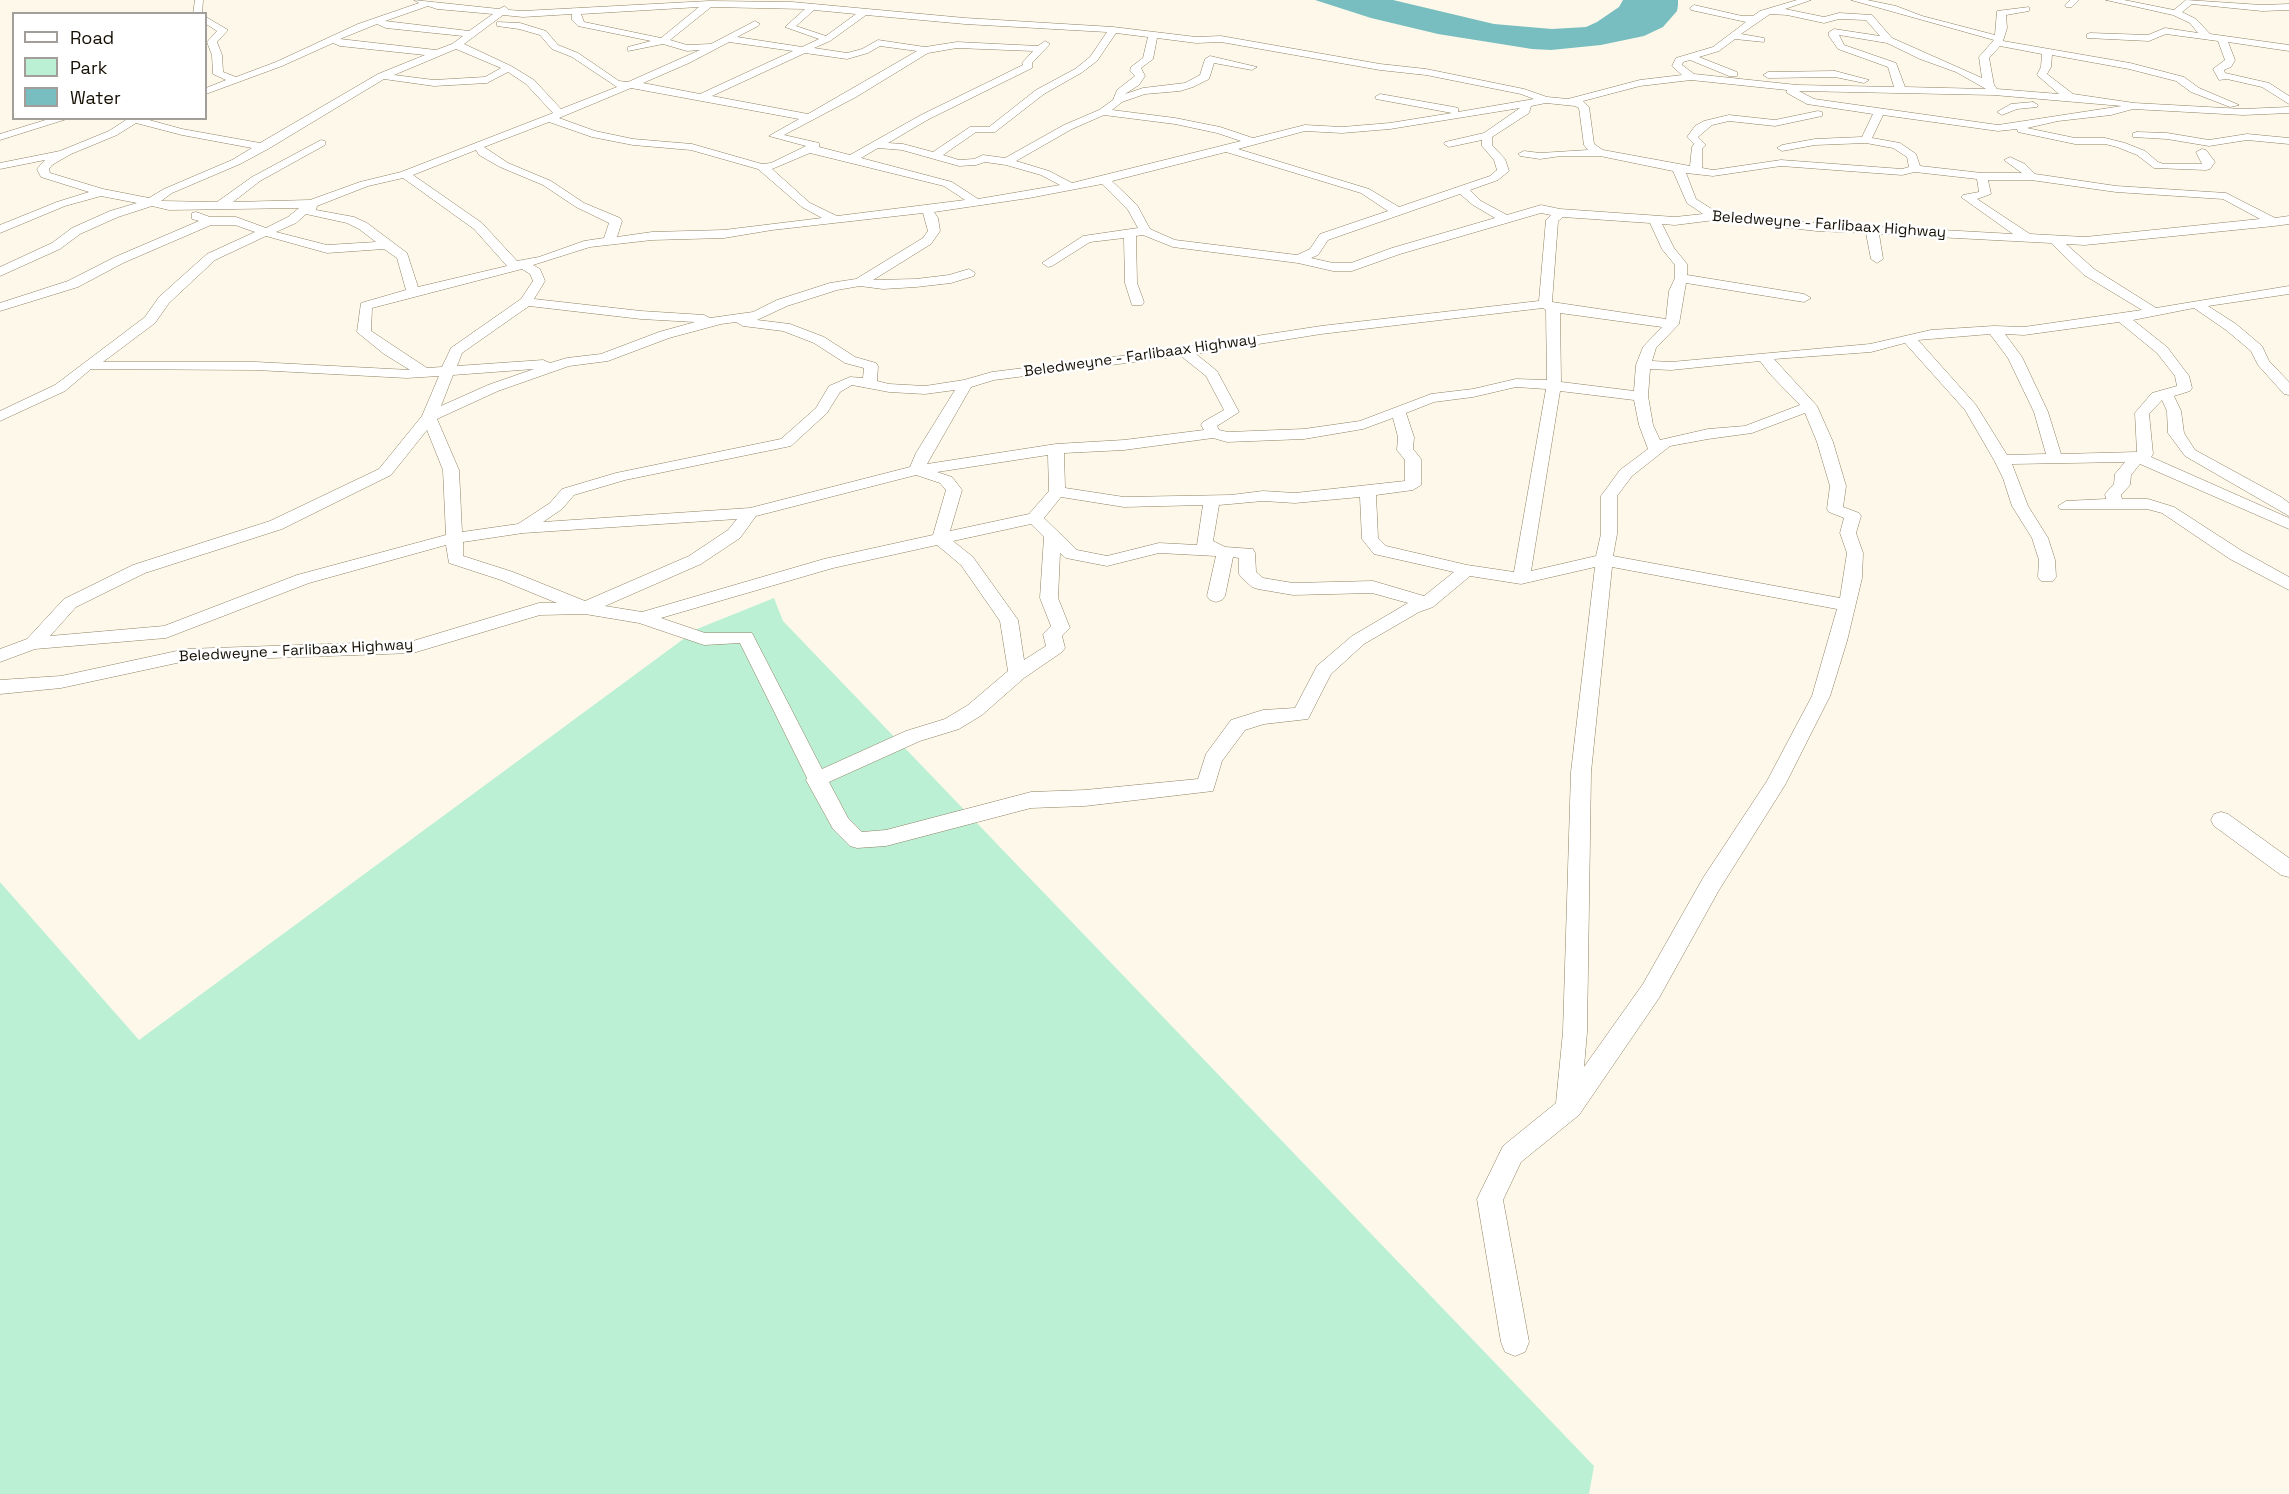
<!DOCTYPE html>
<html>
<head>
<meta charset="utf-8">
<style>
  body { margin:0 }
  #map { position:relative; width:2289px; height:1494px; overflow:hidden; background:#fef8ea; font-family:"Space Grotesk",sans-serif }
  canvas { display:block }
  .legend { position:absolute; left:12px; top:12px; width:195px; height:108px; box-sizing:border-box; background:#fff; border:2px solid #a29f9b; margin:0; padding:8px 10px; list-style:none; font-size:18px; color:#161005 }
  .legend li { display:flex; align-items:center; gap:12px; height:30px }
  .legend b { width:30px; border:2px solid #a29f9b }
</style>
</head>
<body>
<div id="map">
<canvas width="2289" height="1494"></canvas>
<ul class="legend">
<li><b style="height:8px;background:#fff"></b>Road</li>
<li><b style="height:16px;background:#bbf0d5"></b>Park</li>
<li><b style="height:16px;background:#78bec0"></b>Water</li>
</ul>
</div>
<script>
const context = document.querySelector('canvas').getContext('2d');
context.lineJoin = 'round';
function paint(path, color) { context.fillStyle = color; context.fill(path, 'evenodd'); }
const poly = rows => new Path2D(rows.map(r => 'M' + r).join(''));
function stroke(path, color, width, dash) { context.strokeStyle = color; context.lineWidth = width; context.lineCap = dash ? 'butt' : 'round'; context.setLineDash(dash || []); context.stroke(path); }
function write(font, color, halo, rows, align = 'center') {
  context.font = font + ' "Space Grotesk",sans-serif'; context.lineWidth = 5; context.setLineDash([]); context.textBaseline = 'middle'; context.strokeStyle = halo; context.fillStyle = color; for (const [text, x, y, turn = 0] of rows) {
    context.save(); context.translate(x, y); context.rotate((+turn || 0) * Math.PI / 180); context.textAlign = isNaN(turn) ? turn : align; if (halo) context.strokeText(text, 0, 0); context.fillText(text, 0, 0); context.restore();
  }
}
paint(poly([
  [774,598,783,621,1594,1466,1589,1494,0,1494,0,882,139,1040,697,629]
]), '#bbf0d5');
paint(poly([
  [1315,0,1393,0,1494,24,1552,29,1586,27,1597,22,1619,7,1623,0,1678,0,1678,5,1677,11,1663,27,1644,36,1601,45,1551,50,1532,49,1438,34,1371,18]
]), '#78bec0');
const minor = poly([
  [195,0,203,0,202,14,193,14,195,0],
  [414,0,499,9,505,6,509,10,523,11,709,1,792,2,965,18,1113,27,1196,37,1221,36,1380,64,1426,69,1524,89,1547,97,1568,99,1640,80,1682,75,1672,66,1676,58,1713,47,1746,22,1691,10,1690,8,1694,5,1742,16,1753,16,1760,11,1797,0,1811,0,1785,9,1824,17,1839,13,1872,15,1892,38,1982,78,1979,57,1994,40,1851,0,1867,0,1896,6,1922,16,1995,35,1997,11,2029,7,2029,11,2006,15,2007,28,2003,41,2130,63,2184,77,2199,88,2239,105,2230,107,2191,92,2176,81,2129,69,2052,55,2051,67,2047,74,2073,94,2134,103,2243,109,2289,107,2289,113,2243,115,2133,109,2111,115,2058,121,2027,128,2075,138,2105,138,2125,143,2145,151,2158,162,2164,164,2202,164,2196,152,2202,149,2206,150,2215,162,2210,169,2206,170,2154,168,2137,155,2117,147,2105,144,2075,144,2018,132,2017,129,1998,131,1883,115,1872,138,1900,143,1916,154,1920,166,1982,173,2022,173,2004,160,2010,157,2025,164,2035,174,2116,186,2226,193,2275,218,2289,216,2289,224,2274,226,2085,245,2066,244,2094,269,2156,308,2289,286,2289,294,2208,306,2236,324,2262,346,2269,361,2289,382,2289,395,2284,394,2258,365,2251,351,2226,330,2194,308,2133,320,2167,347,2189,376,2192,388,2190,391,2174,396,2181,411,2184,433,2195,450,2281,497,2289,503,2289,516,2185,456,2168,433,2167,411,2162,400,2149,414,2153,454,2151,457,2289,518,2289,529,2140,464,2131,475,2130,485,2121,495,2122,499,2148,499,2174,507,2242,551,2289,577,2289,590,2230,559,2162,513,2147,509,2060,509,2058,506,2066,501,2106,499,2105,494,2114,484,2115,474,2125,462,2012,464,2028,506,2048,538,2055,560,2056,577,2053,581,2041,581,2038,577,2039,560,2032,538,2012,506,2003,478,1994,460,1965,410,1905,343,1871,352,1774,359,1817,406,1833,442,1846,486,1843,507,1859,513,1861,516,1856,533,1863,553,1862,578,1847,641,1830,696,1785,785,1719,890,1659,998,1579,1115,1521,1162,1503,1200,1529,1342,1525,1352,1515,1356,1505,1352,1501,1342,1477,1199,1503,1146,1556,1103,1563,1032,1571,772,1595,567,1521,584,1470,576,1433,607,1419,612,1364,644,1331,674,1308,719,1264,724,1245,730,1222,761,1213,791,1085,806,1031,808,886,846,857,848,850,846,833,829,806,780,807,778,740,643,704,645,639,623,585,614,540,615,413,653,186,661,61,688,0,694,0,680,61,676,186,649,413,641,539,603,557,603,501,580,449,563,446,545,309,583,166,638,35,649,0,662,0,649,27,639,64,599,133,565,270,521,379,469,422,416,439,376,407,378,256,370,91,369,65,391,0,421,0,411,55,385,145,317,159,297,207,254,255,232,235,225,211,225,123,263,78,287,0,311,0,303,68,281,115,257,199,221,192,219,192,213,196,212,210,217,236,217,266,228,288,217,299,208,169,210,152,206,118,217,80,234,60,249,0,276,0,267,52,243,72,228,110,211,137,203,101,196,65,206,0,233,0,225,57,202,89,192,41,177,37,169,45,160,0,169,0,163,60,151,109,131,129,118,142,118,182,129,260,143,378,74,425,55,340,46,333,43,282,66,206,94,206,88,226,80,213,74,212,55,207,42,217,31,206,24,206,17,228,30,217,42,222,55,223,72,236,77,276,62,358,24,419,3,414,0],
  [428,6,437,9,493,14,469,31,385,21,428,6],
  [699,7,661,38,584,22,581,14,699,7],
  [711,7,805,9,785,27,819,39,802,47,737,37,758,26,760,24,755,21,711,44,687,45,670,40,711,7],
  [814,10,856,14,826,36,796,26,814,10],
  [572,14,572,20,578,26,651,41,628,47,628,51,663,44,687,51,700,50,628,82,619,81,578,53,558,45,546,31,520,23,497,22,497,26,519,29,540,35,552,49,572,57,617,87,561,109,534,80,511,66,464,44,503,15,523,17,572,14],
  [1770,14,1787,15,1824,23,1839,19,1866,20,1880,36,1834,29,1829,32,1829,36,1838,49,1888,67,1894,87,1797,85,1694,74,1682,65,1683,62,1690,60,1729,76,1737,76,1737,72,1699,57,1719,51,1735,39,1764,42,1764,38,1741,34,1770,14],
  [866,15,965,24,1107,32,1090,57,1075,69,1036,90,989,127,970,127,933,152,903,144,888,143,929,119,1032,68,1032,63,1050,44,1045,41,1038,46,957,42,925,47,878,40,862,49,847,53,814,48,830,41,866,15],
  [377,24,386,28,463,36,452,44,436,50,340,39,377,24],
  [1116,33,1148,37,1143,58,1131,67,1130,71,1135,76,1117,90,1113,100,1099,110,1064,125,1005,158,983,155,974,159,959,160,943,155,976,132,995,132,1044,94,1081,73,1097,61,1116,33],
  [1839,35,1887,43,1920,59,1956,72,1986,89,1905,87,1896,63,1844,45,1839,35],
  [1157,38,1196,43,1221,42,1380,70,1426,75,1521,94,1534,99,1458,112,1458,108,1454,107,1380,94,1375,97,1376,99,1452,113,1390,123,1342,127,1305,125,1253,138,1220,127,1175,118,1112,110,1122,102,1145,94,1180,91,1193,87,1209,79,1214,63,1252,70,1257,67,1210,56,1205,59,1200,75,1185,83,1143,88,1125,94,1139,85,1145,76,1141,68,1153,59,1157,38],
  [729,42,793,51,700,94,643,83,689,63,729,42],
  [880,46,917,51,808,114,712,96,805,53,847,59,868,53,880,46],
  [2000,46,2042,54,2041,67,2037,75,2059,94,1997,89,1994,85,1989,58,2000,46],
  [957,48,1033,51,1022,63,1023,65,921,115,850,155,819,147,819,143,784,135,856,97,928,53,957,48],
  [456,49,501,68,485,77,434,80,394,75,456,49],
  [508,72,526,84,553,113,401,172,360,182,310,200,233,202,260,181,325,145,325,141,321,140,252,177,217,202,161,201,172,193,240,164,268,149,384,79,434,86,487,83,508,72],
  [1691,80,1787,90,1787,93,1807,104,1873,114,1862,137,1815,139,1782,145,1777,148,1782,151,1815,145,1866,143,1893,148,1907,157,1909,167,1902,169,1781,160,1713,170,1702,168,1702,149,1706,145,1698,137,1712,125,1729,121,1775,126,1822,116,1822,112,1818,111,1775,120,1729,115,1704,121,1695,126,1687,137,1694,144,1692,147,1690,166,1603,150,1594,144,1589,107,1583,101,1640,86,1691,80],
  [631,88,799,119,769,136,806,146,771,163,762,164,692,144,633,139,595,131,559,118,631,88],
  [1799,91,1994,95,2122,106,1998,125,1814,99,1799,91],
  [1546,103,1575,106,1579,108,1584,145,1588,150,1540,153,1524,151,1518,154,1520,156,1540,159,1561,156,1600,156,1673,171,1687,203,1703,214,1675,217,1560,209,1541,205,1507,215,1481,201,1470,190,1498,180,1509,171,1505,159,1492,145,1492,137,1529,113,1531,106,1546,103],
  [1520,108,1484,133,1445,142,1444,144,1449,147,1482,140,1482,146,1494,160,1497,170,1490,176,1399,207,1369,189,1238,149,1305,131,1342,133,1390,129,1520,108],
  [1104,115,1175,124,1217,133,1241,141,1072,183,1049,171,1016,161,1072,129,1104,115],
  [549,122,592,137,633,145,691,150,758,169,802,207,822,218,724,230,652,232,617,237,622,221,620,218,584,203,551,181,508,163,484,147,549,122],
  [136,123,182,135,252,148,232,160,164,189,149,198,103,189,50,173,49,169,52,165,71,154,117,135,136,123],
  [878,148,902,150,959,166,976,165,985,162,1006,165,1041,175,1060,185,978,199,952,182,861,158,878,148],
  [476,150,479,155,500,167,543,185,576,207,609,223,604,238,584,241,539,257,517,261,482,223,413,175,476,150],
  [1226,152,1361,193,1388,211,1320,234,1310,249,1297,255,1175,240,1159,233,1150,229,1137,205,1112,181,1226,152],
  [810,153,944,186,965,200,837,216,810,203,772,169,810,153],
  [1781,166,1902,175,1915,172,1977,179,1979,192,1963,195,1961,197,2013,234,1817,223,1718,213,1696,199,1686,173,1713,176,1781,166],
  [403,178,474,229,507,266,418,287,407,253,367,223,354,217,316,210,317,206,368,186,403,178],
  [1988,180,2031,180,2116,192,2223,199,2260,219,2085,237,2030,234,1977,199,1991,194,1988,180],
  [1102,184,1128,210,1138,228,1083,236,1042,263,1048,267,1052,266,1090,242,1124,238,1125,283,1132,305,1142,305,1144,302,1137,283,1136,236,1143,235,1173,247,1298,263,1333,271,1352,271,1400,254,1541,213,1551,215,1546,220,1539,301,1321,326,1153,352,992,372,964,380,925,386,889,384,877,381,878,366,876,363,855,357,824,337,790,324,757,320,787,306,837,290,860,286,883,289,916,287,951,283,974,276,975,273,969,269,949,275,916,279,873,280,931,244,940,231,938,218,934,212,1029,198,1102,184],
  [1460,194,1473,205,1495,218,1392,248,1351,263,1333,263,1311,258,1318,255,1328,240,1460,194],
  [923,213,928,231,923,238,856,279,830,283,777,300,753,312,710,318,704,315,641,311,534,299,545,281,540,269,533,265,590,247,652,240,724,238,772,230,923,213],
  [306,214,347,223,359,229,376,242,327,245,276,232,296,223,306,214],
  [1563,217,1650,223,1662,249,1675,265,1675,278,1669,291,1666,319,1552,302,1558,221,1563,217],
  [1715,220,1817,231,1866,233,1871,259,1877,263,1883,259,1879,234,2051,243,2084,275,2142,310,2024,327,1994,326,1931,330,1870,344,1671,362,1652,361,1656,348,1679,324,1686,283,1804,302,1811,298,1804,294,1687,275,1687,264,1674,248,1662,224,1675,225,1715,220],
  [266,236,327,253,384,249,397,258,406,290,361,303,357,332,384,354,410,370,256,362,103,362,155,323,169,303,215,260,266,236],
  [522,269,530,274,533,281,521,299,451,348,442,367,427,368,371,331,372,308,522,269],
  [529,306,641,319,695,322,659,332,601,354,567,358,550,363,543,360,457,366,462,353,529,306],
  [1543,308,1546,310,1547,380,1516,379,1473,389,1431,394,1360,421,1304,429,1228,432,1219,430,1217,426,1239,412,1217,371,1196,354,1321,334,1543,308],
  [1560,313,1662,327,1643,347,1636,365,1634,391,1561,382,1560,313],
  [736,322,743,326,783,331,814,343,845,363,864,368,863,378,850,377,829,386,816,408,781,439,616,473,562,489,550,503,518,524,462,532,459,470,437,419,498,391,569,366,608,361,669,338,721,324,736,322],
  [2119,322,2157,353,2175,376,2177,386,2152,393,2135,413,2137,452,2061,454,2048,412,2022,357,2005,334,2024,335,2119,322],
  [1990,334,2008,358,2034,412,2046,454,2007,455,1976,405,1918,340,1990,334],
  [1181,356,1206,376,1224,410,1203,422,1201,425,1204,430,1124,440,1056,444,927,464,971,387,994,380,1181,356],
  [1760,361,1770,374,1800,405,1745,426,1708,429,1660,440,1653,425,1648,396,1650,369,1671,370,1760,361],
  [534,369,488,385,441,406,453,375,534,369],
  [852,385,889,392,925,394,955,390,916,453,910,467,750,508,543,522,562,509,574,495,625,480,791,446,827,413,840,392,852,385],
  [1516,387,1546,389,1514,572,1467,565,1386,546,1378,538,1376,495,1413,490,1421,485,1421,459,1413,449,1414,437,1406,413,1434,402,1473,397,1516,387],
  [1560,391,1634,400,1639,425,1648,449,1620,470,1601,496,1601,534,1596,556,1531,571,1560,391],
  [1805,413,1817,442,1830,486,1827,509,1829,512,1844,518,1840,533,1847,553,1840,598,1613,556,1617,534,1617,496,1632,476,1670,446,1708,439,1752,433,1805,413],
  [1393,418,1398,437,1397,450,1405,460,1405,481,1295,493,1263,491,1231,495,1124,497,1065,488,1064,453,1124,450,1213,438,1227,442,1304,439,1363,429,1393,418],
  [427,430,443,470,446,535,297,575,164,626,50,636,76,607,145,573,282,529,391,475,427,430],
  [1048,455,1049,491,1029,514,950,531,962,490,952,477,937,472,1048,455],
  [916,475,940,483,946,490,933,535,824,559,642,612,605,606,701,564,740,538,756,516,916,475],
  [1061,497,1124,507,1203,505,1197,545,1159,543,1107,556,1077,550,1044,518,1061,497],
  [1360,497,1362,539,1374,554,1454,572,1424,596,1373,581,1293,583,1263,578,1256,572,1255,553,1253,549,1225,547,1213,541,1219,505,1263,501,1295,503,1360,497],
  [737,519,728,530,689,556,585,601,513,572,463,556,463,542,523,533,737,519],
  [1031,524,1044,537,1040,598,1051,626,1043,634,1046,646,1024,660,1018,620,973,557,953,541,1031,524],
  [937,545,961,565,1000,621,1008,671,968,705,945,719,906,731,822,769,752,633,705,633,661,618,833,568,937,545],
  [1060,553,1066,558,1107,566,1159,553,1216,556,1207,596,1210,600,1216,602,1222,600,1225,596,1233,557,1239,558,1239,574,1242,578,1252,587,1258,589,1293,595,1372,593,1408,603,1352,636,1317,666,1295,708,1263,710,1231,720,1206,754,1198,779,1085,790,1031,792,886,830,862,832,848,818,829,782,920,741,959,729,982,715,1024,678,1062,652,1065,648,1062,636,1070,628,1058,598,1060,553],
  [1612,567,1837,609,1812,696,1767,781,1703,878,1643,984,1584,1067,1587,1032,1591,772,1612,567],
  [2070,0,2079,0,2072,7,2066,7,2065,5,2070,0],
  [2106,0,2124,0,2174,10,2186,0,2262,5,2289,4,2289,10,2262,11,2192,4,2182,12,2196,19,2210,34,2289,45,2289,51,2228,42,2235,60,2231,67,2224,70,2225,73,2269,83,2289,96,2289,104,2262,87,2227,79,2219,80,2213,69,2225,60,2218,41,2166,34,2149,41,2087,38,2087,34,2090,33,2148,35,2165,28,2198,33,2190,23,2173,15,2106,0],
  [1835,71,1869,80,1864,83,1835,77,1768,78,1763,75,1768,72,1835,71],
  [2033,102,2038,105,2037,107,2017,109,2002,115,1997,112,2011,104,2033,102],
  [52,118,70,118,0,140,0,134,52,118],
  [2137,132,2167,133,2209,140,2247,134,2289,138,2289,144,2247,140,2209,146,2167,139,2133,137,2133,133,2137,132],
  [2221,812,2228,814,2289,858,2289,877,2281,875,2214,826,2211,820,2214,814,2221,812]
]);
stroke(minor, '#8f8162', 1);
paint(minor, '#fff');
write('15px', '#161005', '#fff', [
  ["Beledweyne - Farlibaax Highway",1829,225,4],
  ["Beledweyne - Farlibaax Highway",1140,356,-8],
  ["Beledweyne - Farlibaax Highway",296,651,-3]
]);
</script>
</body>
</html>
